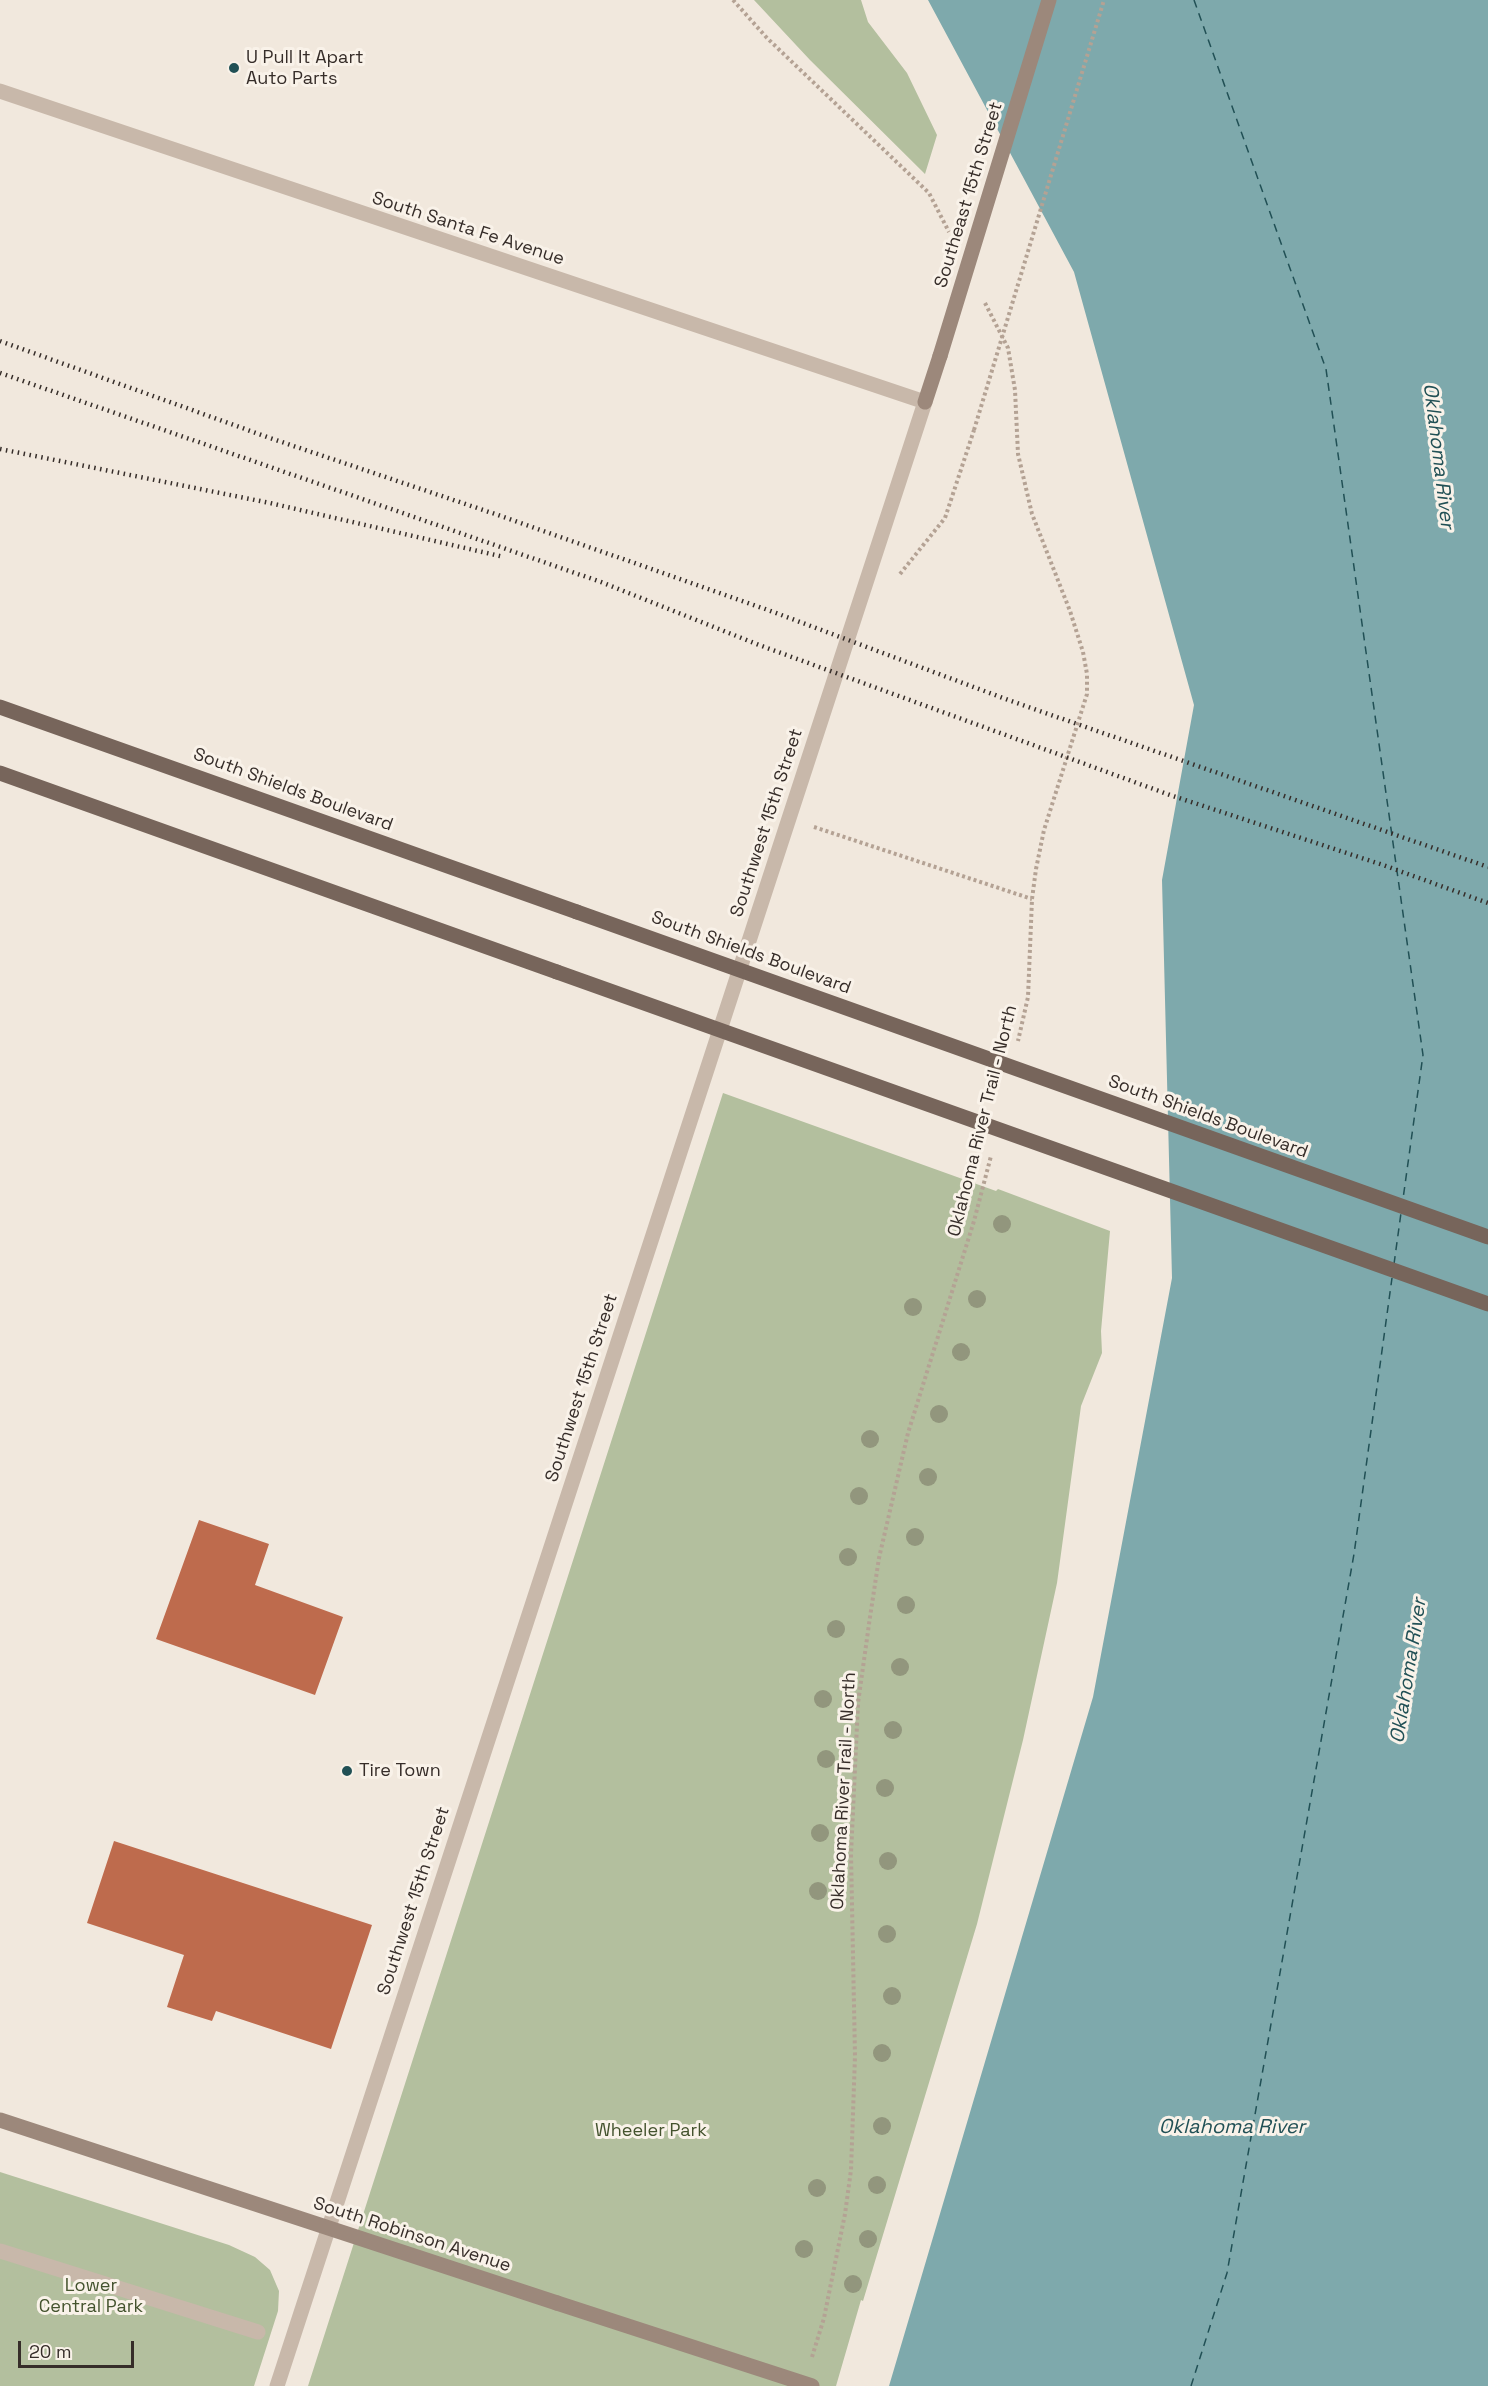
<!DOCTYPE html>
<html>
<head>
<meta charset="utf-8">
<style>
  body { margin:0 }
  #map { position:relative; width:1488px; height:2386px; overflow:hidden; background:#f1e8dd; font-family:"Space Grotesk",sans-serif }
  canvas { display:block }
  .scale { position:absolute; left:18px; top:2341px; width:116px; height:27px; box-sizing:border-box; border:3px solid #362d29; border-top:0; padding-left:8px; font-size:18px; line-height:21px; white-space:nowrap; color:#362d29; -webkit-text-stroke:4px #f9f2e9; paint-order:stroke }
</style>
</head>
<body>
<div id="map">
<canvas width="1488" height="2386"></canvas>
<div class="scale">20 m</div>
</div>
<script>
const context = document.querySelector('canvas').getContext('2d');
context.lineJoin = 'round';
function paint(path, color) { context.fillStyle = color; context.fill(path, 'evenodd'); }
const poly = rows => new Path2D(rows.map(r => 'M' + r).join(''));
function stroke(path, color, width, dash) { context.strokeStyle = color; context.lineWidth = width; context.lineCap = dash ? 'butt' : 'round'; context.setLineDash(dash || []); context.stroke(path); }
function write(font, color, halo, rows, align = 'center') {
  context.font = font + ' "Space Grotesk",sans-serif'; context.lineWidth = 6; context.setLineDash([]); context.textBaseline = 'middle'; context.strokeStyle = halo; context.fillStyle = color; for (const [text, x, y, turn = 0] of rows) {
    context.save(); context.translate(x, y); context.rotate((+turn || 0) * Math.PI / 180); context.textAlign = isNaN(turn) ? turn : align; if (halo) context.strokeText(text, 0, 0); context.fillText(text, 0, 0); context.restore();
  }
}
paint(poly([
  [754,0,861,0,868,22,907,73,937,135,925,174,810,60],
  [723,1093,996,1191,998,1189,1110,1231,1101,1331,1102,1353,1081,1406,1057,1583,1023,1740,977,1924,863,2301,861,2300,836,2386,308,2386],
  [0,2172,229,2245,255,2257,270,2270,279,2291,278,2311,254,2386,0,2386]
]), '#b3bf9e');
paint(poly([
  [928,0,1488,0,1488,2386,889,2386,1093,1697,1172,1278,1162,880,1194,705,1074,272]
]), '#7ea9ac');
stroke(poly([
  [1194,0,1326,369,1423,1055,1403,1199],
  [1394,1264,1401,1213],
  [1191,2386,1227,2273,1354,1554,1392,1278]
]), '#215055', 1.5, [8, 6]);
paint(poly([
  [199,1520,269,1544,255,1585,343,1617,315,1695,156,1639],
  [114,1841,372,1925,331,2049,216,2011,212,2021,167,2007,184,1955,87,1923]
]), '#be6b4d');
stroke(poly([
  [733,0,767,38,929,193,949,232],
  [985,303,1008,348,1015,390,1018,454,1032,514,1070,611,1083,652,1087,674,1087,694,1044,830,1036,869,1032,899,1028,997,1018,1041],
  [900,574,945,518,974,430],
  [814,827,1032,899],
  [812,2357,824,2318,845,2214,851,2170,855,2056,851,1854,858,1703,870,1617,879,1558,908,1433,974,1221,991,1156]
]), '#b4a294', 4, [3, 3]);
stroke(poly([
  [0,2251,258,2332]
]), '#c8b8aa', 15);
stroke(poly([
  [0,91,925,402,277,2386]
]), '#c8b8aa', 15);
stroke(poly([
  [925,402,940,356],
  [0,2120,557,2303]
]), '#9c887b', 15);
stroke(poly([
  [0,707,577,912],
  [0,773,557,972]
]), '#77655b', 15);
stroke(poly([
  [0,341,270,438,495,514,768,610,1011,701,1488,867],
  [0,373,601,582,759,645,1170,795,1383,865,1488,903],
  [0,449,270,503,504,557]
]), '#362d29', 4.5, [1.5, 4.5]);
stroke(poly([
  [974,430,1104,0]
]), '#b4a294', 4, [3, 3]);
stroke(poly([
  [940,356,1049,0],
  [557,2303,812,2386]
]), '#9c887b', 15);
stroke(poly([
  [577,912,1488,1237],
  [557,972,1488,1304]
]), '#77655b', 15);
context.fillStyle = '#92967d';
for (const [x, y] of [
  [1002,1224],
  [977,1299],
  [913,1307],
  [961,1352],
  [939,1414],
  [870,1439],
  [928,1477],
  [859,1496],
  [915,1537],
  [848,1557],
  [906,1605],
  [836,1629],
  [900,1667],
  [823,1699],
  [893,1730],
  [826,1759],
  [885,1788],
  [820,1833],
  [888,1861],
  [818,1891],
  [887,1934],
  [892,1996],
  [882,2053],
  [882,2126],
  [877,2185],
  [817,2188],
  [868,2239],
  [804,2249],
  [853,2284]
]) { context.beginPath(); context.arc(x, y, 9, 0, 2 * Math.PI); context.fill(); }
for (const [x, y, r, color] of [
  [234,68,6,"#215055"],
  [347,1771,6,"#215055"]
]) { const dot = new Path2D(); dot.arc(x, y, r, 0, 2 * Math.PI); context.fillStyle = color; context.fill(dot); stroke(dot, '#f9f2e9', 2); }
write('18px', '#362d29', '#f9f2e9', [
  ["U Pull It Apart",246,58],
  ["Auto Parts",246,79],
  ["Tire Town",359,1771]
], 'left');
write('18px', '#362d29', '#f9f2e9', [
  ["Southeast 15th Street",969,195,-73],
  ["South Santa Fe Avenue",468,229,18],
  ["South Shields Boulevard",293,790,20],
  ["Southwest 15th Street",767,823,-72],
  ["South Shields Boulevard",751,953,20],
  ["South Shields Boulevard",1208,1117,20],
  ["Oklahoma River Trail - North",983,1121,-76],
  ["Southwest 15th Street",582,1388,-72],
  ["Oklahoma River Trail - North",844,1791,-87],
  ["Southwest 15th Street",414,1901,-72],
  ["South Robinson Avenue",412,2235,18]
]);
write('18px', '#44532e', '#f9f2e9', [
  ["Wheeler Park",651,2131],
  ["Lower",91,2286],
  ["Central Park",91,2307]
]);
write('italic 20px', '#215055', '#f9f2e9', [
  ["Oklahoma River",1438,456,83],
  ["Oklahoma River",1409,1671,-81],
  ["Oklahoma River",1232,2128]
]);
</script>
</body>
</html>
